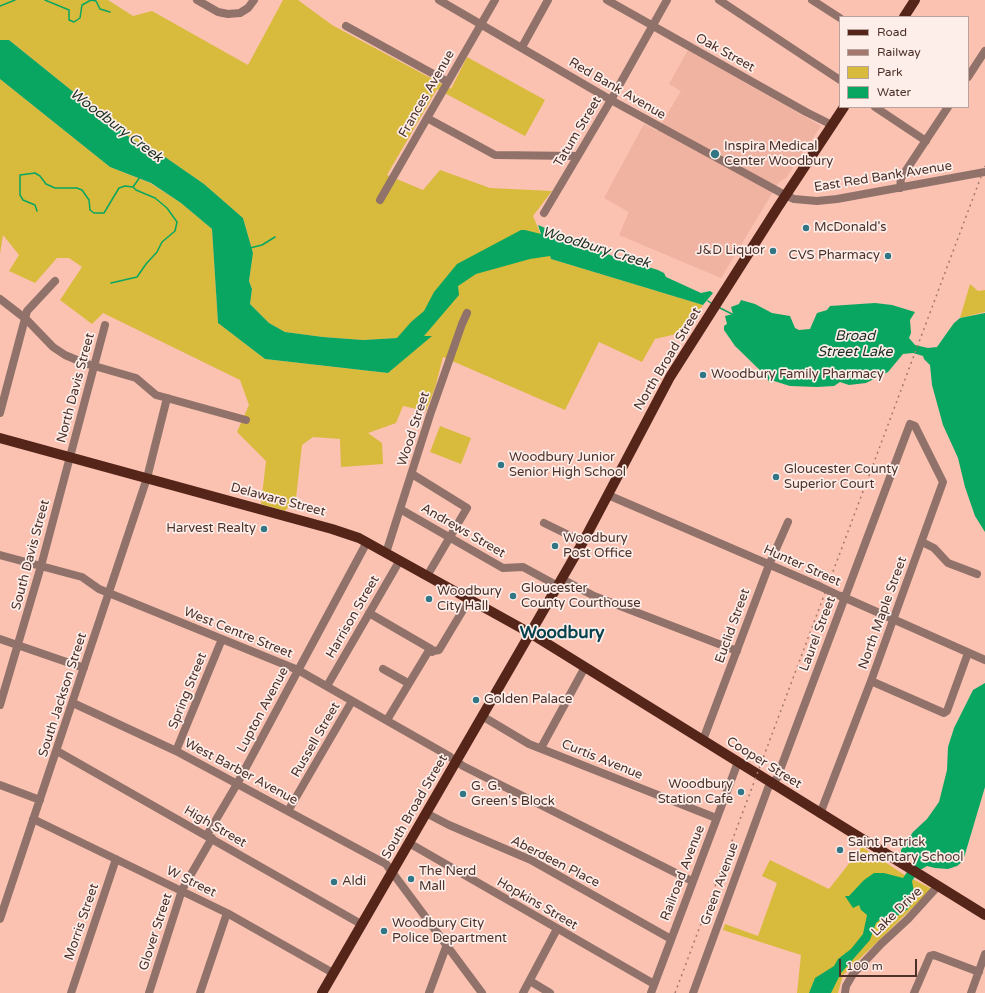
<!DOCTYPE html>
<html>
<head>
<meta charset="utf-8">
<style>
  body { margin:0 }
  #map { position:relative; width:985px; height:993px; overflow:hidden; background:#fbc1b1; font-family:"Varela Round",sans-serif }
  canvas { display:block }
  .legend { position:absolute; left:839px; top:16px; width:130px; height:92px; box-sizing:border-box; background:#fdeeea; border:1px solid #b7a29d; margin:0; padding:5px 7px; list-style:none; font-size:12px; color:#4d3129 }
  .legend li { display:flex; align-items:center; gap:8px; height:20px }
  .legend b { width:20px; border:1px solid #b7a29d }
  .scale { position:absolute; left:839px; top:959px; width:78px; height:18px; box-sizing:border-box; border:2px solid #4d3129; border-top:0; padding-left:5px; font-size:12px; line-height:14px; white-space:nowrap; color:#4d3129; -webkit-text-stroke:3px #fdeeea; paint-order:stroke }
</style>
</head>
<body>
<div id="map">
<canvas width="985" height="993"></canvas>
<ul class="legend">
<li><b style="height:5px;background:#562519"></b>Road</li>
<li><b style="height:5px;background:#a4796d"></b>Railway</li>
<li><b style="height:11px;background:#d8bb3c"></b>Park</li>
<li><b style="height:11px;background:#09a661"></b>Water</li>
</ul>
<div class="scale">100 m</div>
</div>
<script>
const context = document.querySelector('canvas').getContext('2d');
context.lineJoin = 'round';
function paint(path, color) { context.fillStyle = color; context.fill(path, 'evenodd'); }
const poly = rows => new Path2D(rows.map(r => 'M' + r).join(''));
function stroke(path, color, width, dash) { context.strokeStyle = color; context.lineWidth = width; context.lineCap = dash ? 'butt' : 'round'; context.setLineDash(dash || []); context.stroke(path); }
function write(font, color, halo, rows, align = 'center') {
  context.font = font + ' "Varela Round",sans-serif'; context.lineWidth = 3.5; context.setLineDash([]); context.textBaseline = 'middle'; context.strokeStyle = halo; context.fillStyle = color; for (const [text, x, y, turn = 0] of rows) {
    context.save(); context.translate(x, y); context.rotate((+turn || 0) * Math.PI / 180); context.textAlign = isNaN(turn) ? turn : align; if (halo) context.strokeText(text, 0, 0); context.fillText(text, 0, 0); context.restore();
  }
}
paint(poly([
  [688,50,821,126,786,178,779,182,721,278,619,235,629,212,604,198,644,124,657,131,681,91,669,84]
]), '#f1b3a1');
paint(poly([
  [0,0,108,0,133,16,152,11,248,65,283,0,298,0,332,25,451,89,467,57,545,100,525,136,437,89,387,175,423,190,440,170,490,188,552,191,533,216,551,259,703,305,685,332,655,339,642,362,599,342,565,410,443,357,435,388,426,411,403,406,396,423,368,433,382,443,383,464,341,467,340,439,313,437,302,445,296,498,285,511,261,504,266,461,237,432,249,405,240,380,103,313,92,324,60,300,82,267,69,258,57,258,35,283,9,271,19,255,3,235,0,254,0,79,110,167,150,183,181,203,212,229,218,323,265,359,388,373,431,336,363,340,323,337,285,332,269,323,250,304,252,289,249,281,253,253,243,218,204,184,155,150,133,140,9,40,0,40],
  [970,284,978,291,985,290,985,312,960,318],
  [440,426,471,438,461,464,430,452],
  [862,847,903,874,932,889,843,975,838,993,797,993,801,955,723,930,725,924,758,936,777,883,762,876,770,860,829,889]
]), '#d8bb3c');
paint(poly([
  [0,40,9,40,133,140,155,150,204,184,243,218,253,253,249,281,252,289,250,304,269,323,285,332,323,337,363,340,397,338,411,322,424,311,434,292,457,264,521,230,525,230,541,234,538,225,615,257,658,270,664,273,666,277,701,293,710,291,713,293,703,305,551,259,550,256,530,259,476,274,458,286,459,295,424,336,432,336,388,373,265,359,218,323,212,229,181,203,151,183,110,167,0,79],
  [741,300,755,304,772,313,790,316,795,328,799,330,810,329,817,313,827,310,830,306,875,303,892,305,915,312,910,320,911,333,909,338,915,345,928,348,937,347,954,323,960,318,985,313,985,532,975,516,965,487,958,458,943,425,932,385,930,365,924,359,923,356,913,353,903,354,888,372,866,383,849,385,840,382,834,386,817,387,790,386,774,381,769,382,767,377,735,346,724,330,724,326,727,324,725,316,733,314,731,307,739,304],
  [985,683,985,787,963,861,957,866,948,869,935,868,927,866,922,869,920,869,912,881,915,898,908,909,899,915,881,919,876,923,870,940,841,973,831,993,809,993,815,978,834,966,838,959,851,949,863,934,867,915,861,910,859,905,853,908,845,896,849,896,864,880,874,873,884,873,903,878,913,863,914,858,909,854,901,853,901,850,913,832,927,819,939,802,947,770,948,747,954,728,973,690]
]), '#09a661');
stroke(poly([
  [45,0,69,10,69,20,74,22,80,18,82,5,91,0,96,1,100,9,110,12],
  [0,6,15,0],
  [133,187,140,177],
  [37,211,35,205,23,200,20,195,20,175,35,173,40,176,46,184,55,188,77,188,82,190,89,200,90,210,94,213,104,213,119,188,125,186,133,187,136,190,155,198,167,208,177,222,175,231,162,242,157,252,146,264,137,277,111,283],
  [250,248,262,245,275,237],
  [708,301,711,303],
  [718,307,734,315]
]), '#09a661', 1.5);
stroke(poly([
  [197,0,218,12,228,14,240,13,248,8,254,0],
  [439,0,611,100,785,195,794,199,817,201,837,199,985,172],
  [607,0,806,112,832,125],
  [719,0,840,80],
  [812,0,840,18],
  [346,26,448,82],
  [522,47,548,0],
  [968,77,985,51],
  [875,107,926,141],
  [427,118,495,155,576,156],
  [900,188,901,178,948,107],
  [380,200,495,0],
  [544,213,611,100,667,0],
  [0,299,26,319,53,347,65,355,84,363,136,378,156,395,246,420],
  [0,413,27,311,55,281],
  [412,474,467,508,427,576],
  [608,495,819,586],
  [400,509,503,568,523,567,558,586],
  [544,523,583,542],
  [922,542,934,548,948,563,977,574],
  [386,553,430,415,462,324,467,313],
  [0,555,82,577,99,589,298,670,449,756,463,766,692,881],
  [562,579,594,596,737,651],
  [841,596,985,660],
  [369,613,431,649,432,652],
  [0,639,84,668],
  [383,669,408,683],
  [871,681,944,713,947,711,968,653],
  [327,686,400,560],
  [73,703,176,751,386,864,482,993],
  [0,705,41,566,105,325],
  [482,716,529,744,716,818],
  [387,720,428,652,439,650,469,600],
  [703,740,769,565,788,522],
  [541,748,585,667],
  [57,751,361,924],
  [176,751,222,639],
  [0,785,40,800],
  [288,811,352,701],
  [426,813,449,825,531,860,671,939],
  [33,819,227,913,333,973],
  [207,835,237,784,367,542],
  [409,843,654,984],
  [0,919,147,478,167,398],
  [530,981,550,993],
  [71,993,116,859],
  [149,993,182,890,212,838],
  [200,993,227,913],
  [429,993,446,947],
  [523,993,557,929],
  [651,993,738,762],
  [693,993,768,788,777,778,910,424,915,426,943,482,871,681,820,814],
  [845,993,846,986,853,974,881,944,908,919,938,886],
  [914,993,930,956,934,955,979,972],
  [971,993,985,954]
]), '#90726a', 8);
stroke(poly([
  [904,17,915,0],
  [0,438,332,529,359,538,530,633,985,915],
  [322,993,583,542,670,377,778,207,844,107]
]), '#562519', 10);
stroke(poly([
  [675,993,985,166]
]), '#a4796d', 1.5, [2, 4]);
stroke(poly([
  [819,586,840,596]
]), '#90726a', 8);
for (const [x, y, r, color] of [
  [715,154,5,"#327686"],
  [806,228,4,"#327686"],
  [773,251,4,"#327686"],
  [888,256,4,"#327686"],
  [703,375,4,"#327686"],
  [501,465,4,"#327686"],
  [776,477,4,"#327686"],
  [264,529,4,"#327686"],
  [555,546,4,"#327686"],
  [513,596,4,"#327686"],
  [429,599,4,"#327686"],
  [476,700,4,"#327686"],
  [741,792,4,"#327686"],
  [463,794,4,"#327686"],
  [840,850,4,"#327686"],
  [411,879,4,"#327686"],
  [334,882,4,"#327686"],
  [384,931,4,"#327686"]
]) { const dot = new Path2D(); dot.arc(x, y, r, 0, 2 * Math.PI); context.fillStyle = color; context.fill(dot); stroke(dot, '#fdeeea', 1.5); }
write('13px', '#4d3129', '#fdeeea', [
  ["Oak Street",725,53,29],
  ["Red Bank Avenue",617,89,30],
  ["Frances Avenue",427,94,-60],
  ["Tatum Street",578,132,-59],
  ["East Red Bank Avenue",883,177,-9],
  ["North Broad Street",668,359,-59],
  ["North Davis Street",76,388,-75],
  ["Wood Street",414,429,-72],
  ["Delaware Street",278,500,15],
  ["Andrews Street",463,531,30],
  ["South Davis Street",31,555,-75],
  ["Hunter Street",802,566,24],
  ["North Maple Street",883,613,-70],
  ["Harrison Street",353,617,-60],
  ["Euclid Street",733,626,-70],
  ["West Centre Street",238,633,22],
  ["Laurel Street",818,634,-69],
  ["Spring Street",188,691,-68],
  ["South Jackson Street",63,695,-72],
  ["Lupton Avenue",263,710,-62],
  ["Russell Street",316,740,-60],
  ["Curtis Avenue",602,760,22],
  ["Cooper Street",764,763,32],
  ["West Barber Avenue",241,772,28],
  ["South Broad Street",415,807,-60],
  ["High Street",215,827,30],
  ["Aberdeen Place",555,862,27],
  ["Railroad Avenue",683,873,-69],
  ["W Street",191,882,26],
  ["Green Avenue",720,884,-70],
  ["Hopkins Street",537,904,30],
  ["Lake Drive",897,912,-44],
  ["Morris Street",82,922,-71],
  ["Glover Street",156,932,-72]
]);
write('13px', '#4d3129', '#fdeeea', [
  ["Inspira Medical",724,147],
  ["Center Woodbury",724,162],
  ["McDonald's",814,228],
  ["J&D Liquor",765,251,"right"],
  ["CVS Pharmacy",880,256,"right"],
  ["Woodbury Family Pharmacy",711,375],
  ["Woodbury Junior",509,458],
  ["Senior High School",509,473],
  ["Gloucester County",784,470],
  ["Superior Court",784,485],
  ["Harvest Realty",256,529,"right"],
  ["Woodbury",563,539],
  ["Post Office",563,554],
  ["Gloucester",521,589],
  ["County Courthouse",521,604],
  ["Woodbury",437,592],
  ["City Hall",437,607],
  ["Golden Palace",484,700],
  ["Woodbury",733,785,"right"],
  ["Station Cafe",733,800,"right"],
  ["G. G.",471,787],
  ["Green's Block",471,802],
  ["Saint Patrick",848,843],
  ["Elementary School",848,858],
  ["The Nerd",419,872],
  ["Mall",419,887],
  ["Aldi",342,882],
  ["Woodbury City",392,924],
  ["Police Department",392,939]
], 'left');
write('italic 14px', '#1b3023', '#fdeeea', [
  ["Woodbury Creek",116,126,37],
  ["Woodbury Creek",596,248,17],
  ["Broad",855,336],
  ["Street Lake",855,352]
]);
write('bold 17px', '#06434f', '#fdeeea', [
  ["Woodbury",562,634]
]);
</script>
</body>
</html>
